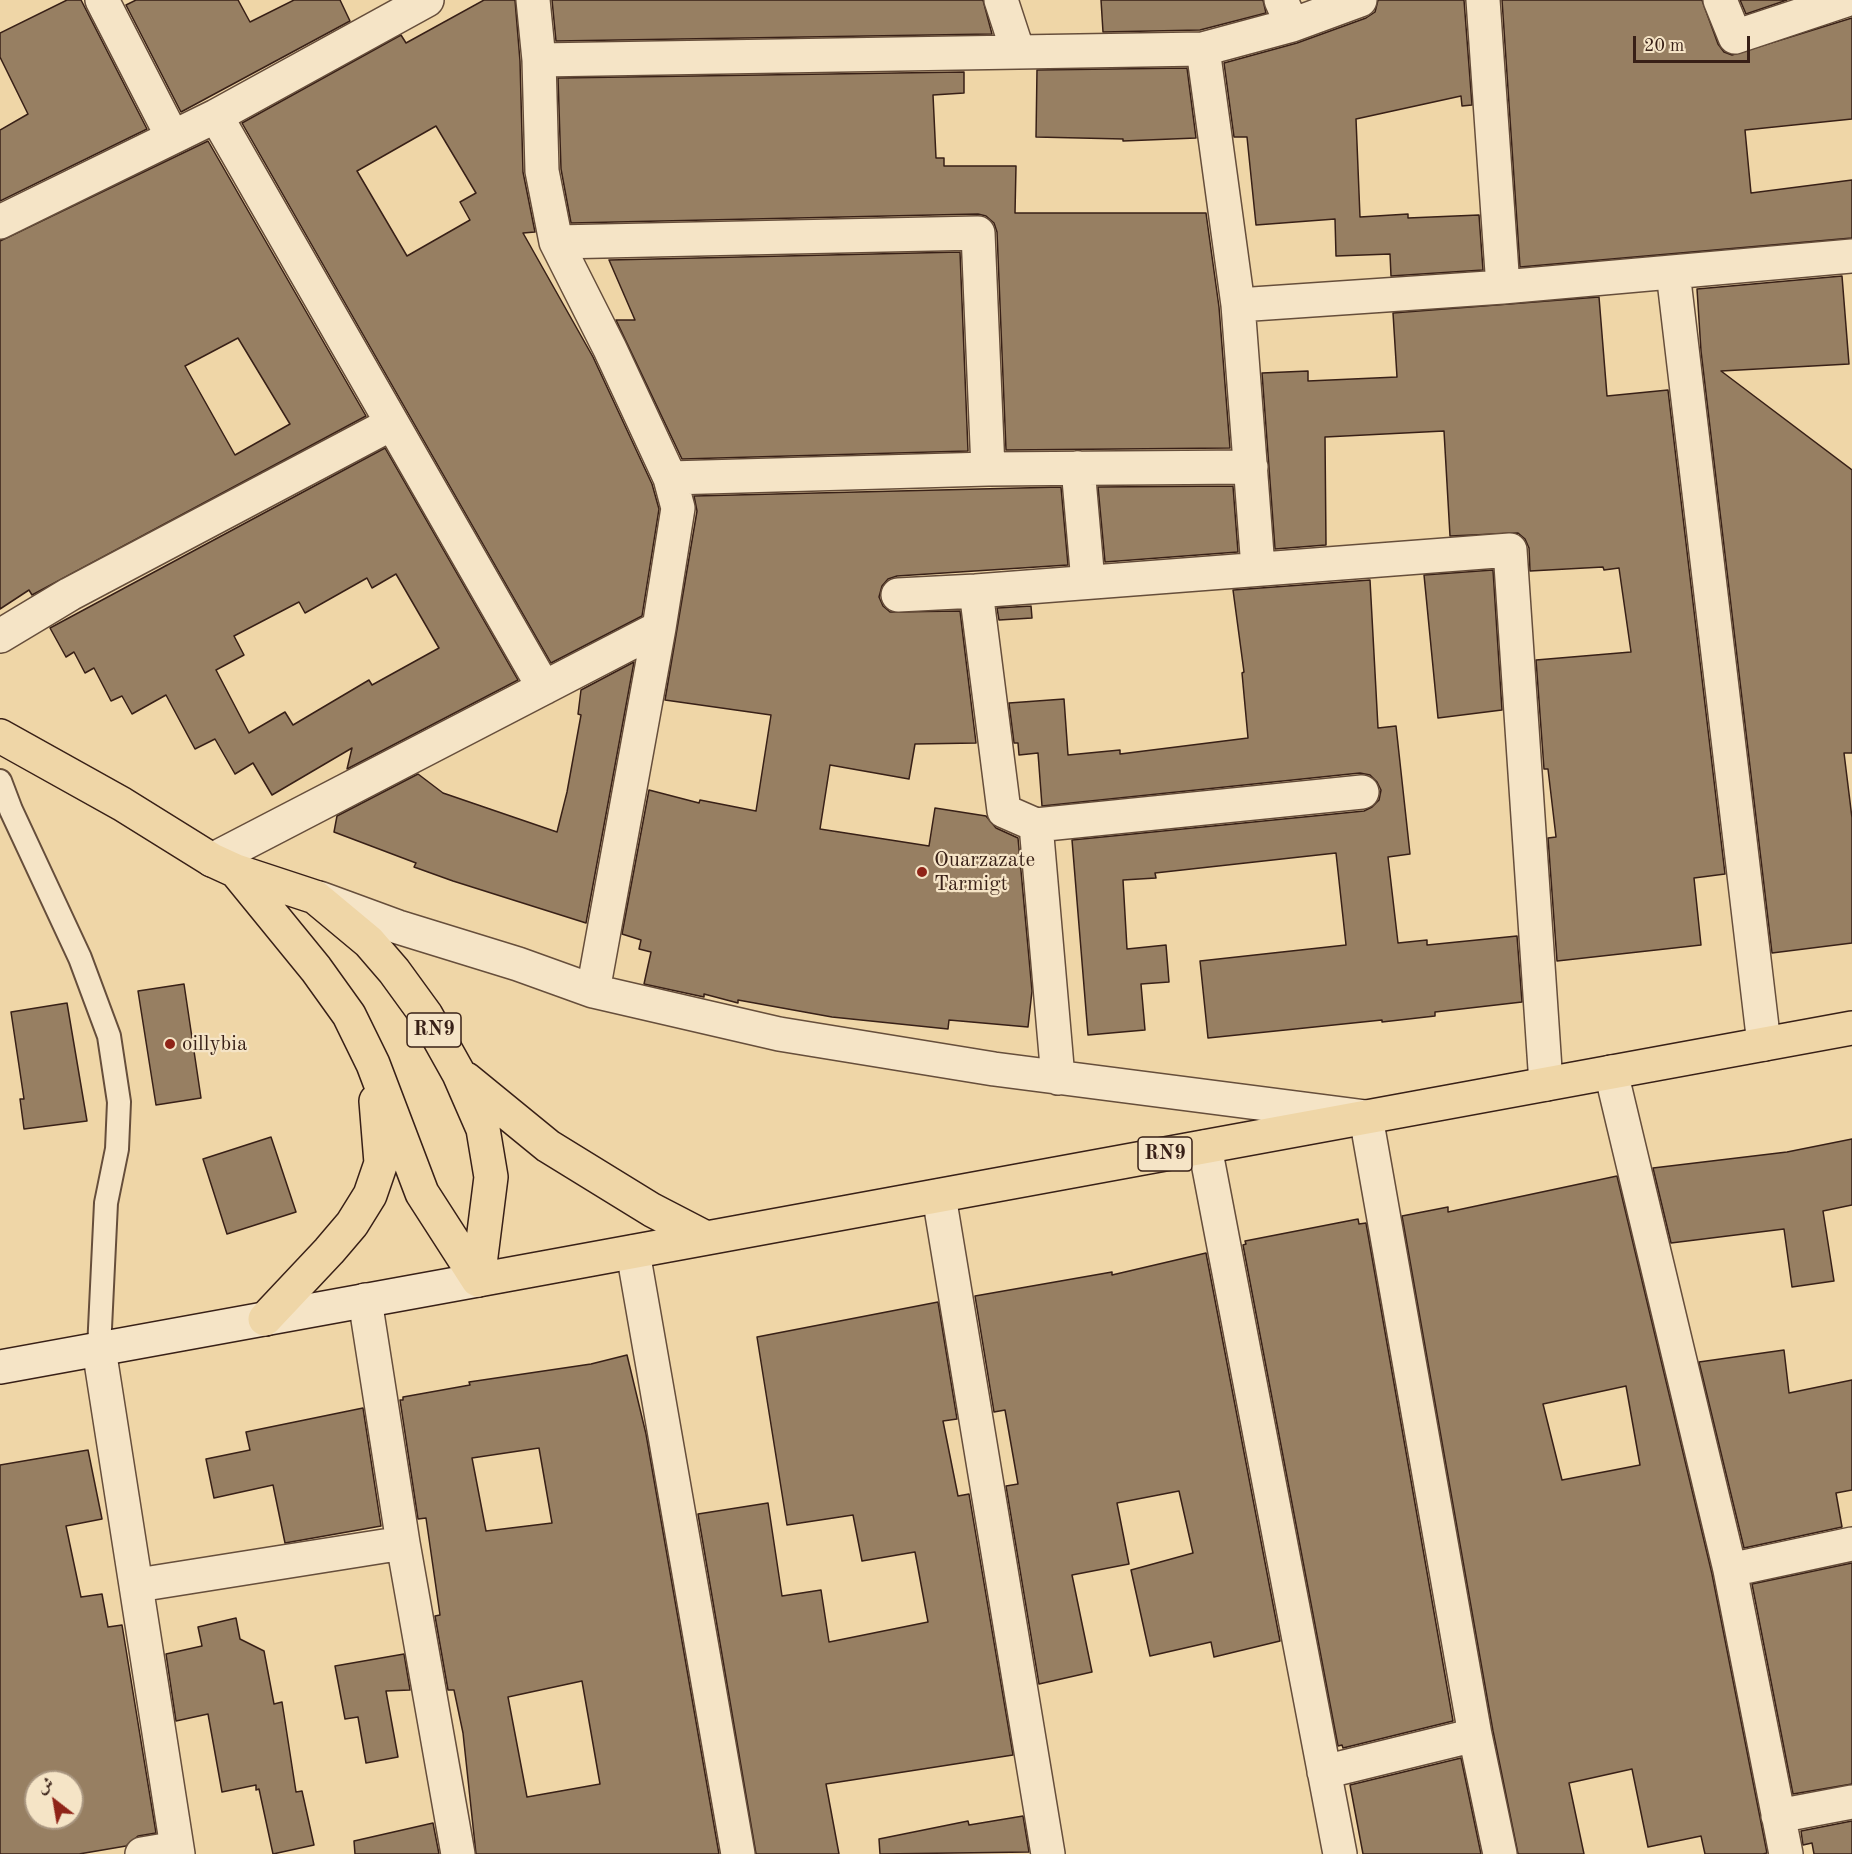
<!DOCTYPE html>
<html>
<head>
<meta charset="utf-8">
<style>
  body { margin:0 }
  #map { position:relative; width:1852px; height:1854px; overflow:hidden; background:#efd6a7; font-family:"Old Standard TT",Amiri,serif }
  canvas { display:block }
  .north { position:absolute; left:24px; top:1770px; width:60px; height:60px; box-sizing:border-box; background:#f5e4c6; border:2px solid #a99680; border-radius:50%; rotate:329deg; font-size:16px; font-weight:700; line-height:24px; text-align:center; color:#382017 }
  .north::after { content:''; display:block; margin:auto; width:21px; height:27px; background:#8f2418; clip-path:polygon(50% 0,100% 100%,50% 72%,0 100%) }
  .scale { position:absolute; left:1633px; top:36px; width:117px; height:27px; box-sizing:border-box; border:3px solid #382017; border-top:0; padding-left:8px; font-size:18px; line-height:21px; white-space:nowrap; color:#382017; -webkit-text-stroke:4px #f5e4c6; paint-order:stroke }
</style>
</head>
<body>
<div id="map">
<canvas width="1852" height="1854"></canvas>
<div class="north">ش</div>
<div class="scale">20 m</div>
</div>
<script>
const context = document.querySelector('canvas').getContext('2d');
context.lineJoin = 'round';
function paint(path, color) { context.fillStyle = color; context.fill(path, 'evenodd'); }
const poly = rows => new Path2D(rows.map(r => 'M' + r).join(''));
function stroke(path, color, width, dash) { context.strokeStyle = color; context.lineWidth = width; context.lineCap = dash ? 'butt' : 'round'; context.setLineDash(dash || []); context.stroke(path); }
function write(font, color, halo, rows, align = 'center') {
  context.font = font + ' "Old Standard TT",serif'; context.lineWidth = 4.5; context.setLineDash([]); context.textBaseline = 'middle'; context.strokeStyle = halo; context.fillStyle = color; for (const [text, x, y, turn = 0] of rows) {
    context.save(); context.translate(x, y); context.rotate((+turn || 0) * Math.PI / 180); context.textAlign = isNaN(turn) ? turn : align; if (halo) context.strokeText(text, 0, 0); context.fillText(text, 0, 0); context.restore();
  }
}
const building = poly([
  [67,0,81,0,147,129,0,201,0,130,28,114,0,57,0,33,67,0],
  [136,0,238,0,250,22,294,0,340,0,350,21,181,112,126,5,136,0],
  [484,0,515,0,520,61,523,172,535,232,523,233,593,357,652,484,659,509,642,616,551,663,242,123,401,35,406,43,484,0],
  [436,126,476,193,460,202,470,220,407,256,357,171,436,126],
  [552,0,983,0,992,34,556,41,552,0],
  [1101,0,1263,0,1266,13,1200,30,1103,32,1101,0],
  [1378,0,1464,0,1472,105,1462,106,1461,96,1356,119,1360,217,1408,214,1408,218,1479,215,1483,270,1391,276,1390,254,1336,256,1335,219,1256,225,1247,137,1234,137,1224,63,1297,43,1366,18,1375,12,1378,0],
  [1502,0,1702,0,1718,44,1724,52,1732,55,1852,18,1852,119,1745,130,1751,193,1852,180,1852,238,1520,267,1502,0],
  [1740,0,1787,0,1746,14,1740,0],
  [1187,68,1196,138,1123,141,1123,139,1036,137,1037,70,1187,68],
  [964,72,964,93,933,95,936,158,944,158,944,166,1016,166,1015,213,1206,213,1219,307,1230,448,1006,450,997,232,994,223,986,216,978,214,571,223,561,169,558,78,964,72],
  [208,141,366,416,32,595,29,590,0,609,0,241,208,141],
  [238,338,290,424,235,455,185,366,238,338],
  [960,252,968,451,682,459,616,320,635,320,609,260,960,252],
  [1842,276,1849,364,1721,371,1852,470,1852,753,1844,753,1852,818,1852,943,1772,953,1701,351,1697,289,1842,276],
  [1599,297,1607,396,1668,390,1725,874,1694,878,1701,945,1557,961,1548,838,1556,837,1548,769,1544,769,1536,660,1631,652,1619,568,1604,570,1603,567,1530,571,1529,548,1525,539,1518,533,1450,536,1444,431,1325,437,1326,545,1275,549,1262,373,1308,371,1308,381,1397,377,1393,313,1599,297],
  [385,448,518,680,347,769,352,748,272,795,253,763,235,774,215,739,195,749,166,695,132,714,122,696,111,701,94,668,85,673,74,652,66,657,50,628,385,448],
  [396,574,439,648,372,685,369,680,293,725,285,712,249,733,216,670,244,655,234,636,299,602,305,613,367,578,372,588,396,574],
  [1233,486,1238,552,1105,562,1098,487,1233,486],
  [1061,487,1068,565,897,576,888,579,882,586,879,597,883,606,890,612,960,611,976,743,915,744,909,779,830,765,820,829,929,846,935,808,986,816,996,828,1018,838,1032,991,1028,1027,949,1020,948,1029,832,1017,738,1000,738,1003,704,994,704,997,644,984,651,952,639,949,641,940,622,934,649,790,699,803,700,800,756,811,771,715,665,700,697,511,694,496,1061,487],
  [1493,570,1502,710,1438,718,1424,575,1493,570],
  [1370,580,1378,728,1396,726,1410,854,1388,857,1398,943,1427,940,1427,945,1517,936,1522,1002,1435,1012,1435,1016,1382,1022,1382,1020,1208,1038,1200,961,1346,945,1336,853,1155,873,1156,878,1123,880,1127,949,1166,945,1169,982,1141,984,1145,1030,1088,1035,1072,840,1364,811,1372,807,1379,800,1381,790,1377,782,1370,775,1360,773,1042,806,1038,753,1019,755,1018,743,1014,743,1009,703,1064,699,1068,755,1120,750,1120,754,1248,738,1242,673,1244,672,1233,590,1370,580],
  [1031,606,1032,618,999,620,997,608,1031,606],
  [634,662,586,923,453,881,414,867,416,863,334,832,337,816,418,774,443,793,557,832,567,792,581,715,578,714,581,690,634,662],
  [184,984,201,1098,156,1105,138,991,184,984],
  [67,1003,87,1121,24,1129,20,1099,24,1099,11,1012,67,1003],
  [271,1137,296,1212,227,1234,203,1159,271,1137],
  [1852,1139,1852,1205,1823,1211,1834,1281,1792,1287,1784,1229,1671,1243,1653,1168,1787,1152,1852,1139],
  [1617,1176,1712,1574,1767,1853,1763,1854,1705,1854,1701,1836,1648,1847,1632,1769,1569,1783,1584,1854,1518,1854,1493,1731,1402,1216,1448,1207,1448,1212,1617,1176],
  [1626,1386,1640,1465,1562,1480,1543,1404,1626,1386],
  [1358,1219,1359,1224,1366,1223,1453,1721,1343,1748,1342,1745,1338,1746,1243,1245,1246,1244,1245,1241,1358,1219],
  [1206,1253,1280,1641,1214,1657,1211,1642,1150,1656,1131,1570,1193,1553,1179,1491,1117,1503,1129,1564,1072,1575,1092,1672,1039,1684,1006,1486,1018,1484,1005,1410,994,1412,975,1296,1112,1272,1112,1275,1206,1253],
  [938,1302,957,1419,943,1421,958,1496,969,1494,1013,1755,826,1784,839,1854,756,1854,698,1514,768,1503,782,1596,821,1590,829,1642,928,1622,915,1552,862,1561,853,1515,787,1525,757,1337,938,1302],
  [1784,1350,1789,1393,1852,1380,1852,1490,1836,1493,1842,1527,1744,1548,1699,1362,1784,1350],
  [627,1355,646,1434,719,1854,476,1854,463,1733,454,1690,448,1690,435,1616,440,1615,426,1518,418,1519,400,1400,403,1400,403,1397,470,1385,469,1382,591,1364,627,1355],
  [539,1448,552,1523,486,1531,472,1458,539,1448],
  [582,1681,600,1784,527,1797,508,1697,582,1681],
  [363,1408,381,1526,285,1543,273,1485,214,1498,206,1459,250,1450,246,1432,363,1408],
  [88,1450,102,1519,66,1526,81,1597,102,1594,108,1627,122,1625,156,1833,138,1836,126,1846,79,1854,0,1854,0,1465,88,1450],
  [36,1782,72,1782,72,1818,36,1818,36,1782],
  [1852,1563,1852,1784,1793,1794,1752,1584,1852,1563],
  [236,1618,240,1639,264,1651,274,1704,282,1702,296,1792,302,1791,314,1845,273,1854,259,1789,256,1790,256,1785,222,1792,208,1714,176,1721,166,1654,202,1646,198,1627,236,1618],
  [404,1654,410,1690,386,1691,398,1757,366,1763,358,1717,345,1719,335,1666,404,1654],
  [1461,1758,1481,1854,1363,1854,1350,1785,1461,1758],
  [1023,1816,1029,1852,880,1854,879,1839,968,1821,969,1825,1023,1816],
  [1852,1821,1852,1854,1814,1854,1812,1843,1803,1845,1801,1831,1852,1821],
  [433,1823,439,1854,355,1854,354,1841,433,1823]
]);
paint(building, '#977f62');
stroke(building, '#382017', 1.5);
const lane = poly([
  [0,781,11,810,80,958,109,1036,119,1102,117,1149,106,1203,99,1349]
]);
const street = poly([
  [102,0,172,136],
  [533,0,539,60,542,171,556,242,610,349,670,478,678,508,659,628,593,991],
  [1281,0,1292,25],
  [1483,0,1503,287],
  [1720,0,1735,37,1846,0],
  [1203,49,1238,305,1258,568],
  [1018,52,1203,49,1292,25,1360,0],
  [539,60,1018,52,1001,0],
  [216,116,544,688],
  [0,222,216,116,427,0],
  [556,242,978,233,988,469,670,478],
  [1673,272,1764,1044],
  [1238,305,1503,287,1852,256],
  [1078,468,1088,582],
  [988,469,1251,467],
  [898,595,976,591],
  [0,636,70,594,391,424],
  [1036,825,1362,792],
  [212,860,659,628],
  [319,898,398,927,518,964,593,991,779,1034,994,1069,1366,1117,1475,1735,1500,1854],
  [1611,1072,1730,1570,1786,1854],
  [1058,1078,1036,825,1004,811,976,591,1510,550,1546,1084],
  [1205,1147,1340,1854],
  [939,1196,1048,1854],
  [633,1252,738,1854],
  [365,1300,403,1543,458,1854],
  [99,1349,178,1854],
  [1730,1570,1852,1544],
  [138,1585,403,1543],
  [1324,1772,1475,1735],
  [1778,1816,1852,1802],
  [142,1854,177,1848]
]);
const secondary = poly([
  [0,1367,478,1280]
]);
const primary = poly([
  [0,736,122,804,212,860,236,871,315,897,369,942,394,971,426,1015,459,1074,483,1129,491,1177,478,1280],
  [236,871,316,969,349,1015,373,1064,422,1193,478,1280],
  [466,1079,548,1146,652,1210,706,1238],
  [478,1280,1852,1028],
  [265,1319,329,1251,352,1224,370,1195,381,1163,376,1101]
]);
stroke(lane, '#664e3b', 26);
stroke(street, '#664e3b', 36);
stroke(secondary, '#382017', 36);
stroke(primary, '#382017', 36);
stroke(lane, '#f5e4c6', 22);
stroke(street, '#f5e4c6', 33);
stroke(secondary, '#f5e4c6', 33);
stroke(primary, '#efd6a7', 33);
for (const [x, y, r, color] of [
  [922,872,6,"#8f2418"],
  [170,1044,6,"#8f2418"]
]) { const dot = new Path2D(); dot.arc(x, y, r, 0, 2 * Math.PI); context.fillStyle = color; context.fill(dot); stroke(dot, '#f5e4c6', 2); }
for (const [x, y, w] of [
  [434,1030,54],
  [1165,1154,54]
]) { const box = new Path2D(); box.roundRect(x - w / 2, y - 17, w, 34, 4.5); context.fillStyle = '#f5e4c6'; context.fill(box); stroke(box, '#382017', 1.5); }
write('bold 20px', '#382017', null, [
  ["RN9",434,1030],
  ["RN9",1165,1154]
]);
write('21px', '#382017', '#f5e4c6', [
  ["Ouarzazate",934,860],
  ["Tarmigt",934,884],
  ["oillybia",182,1044]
], 'left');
</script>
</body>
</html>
